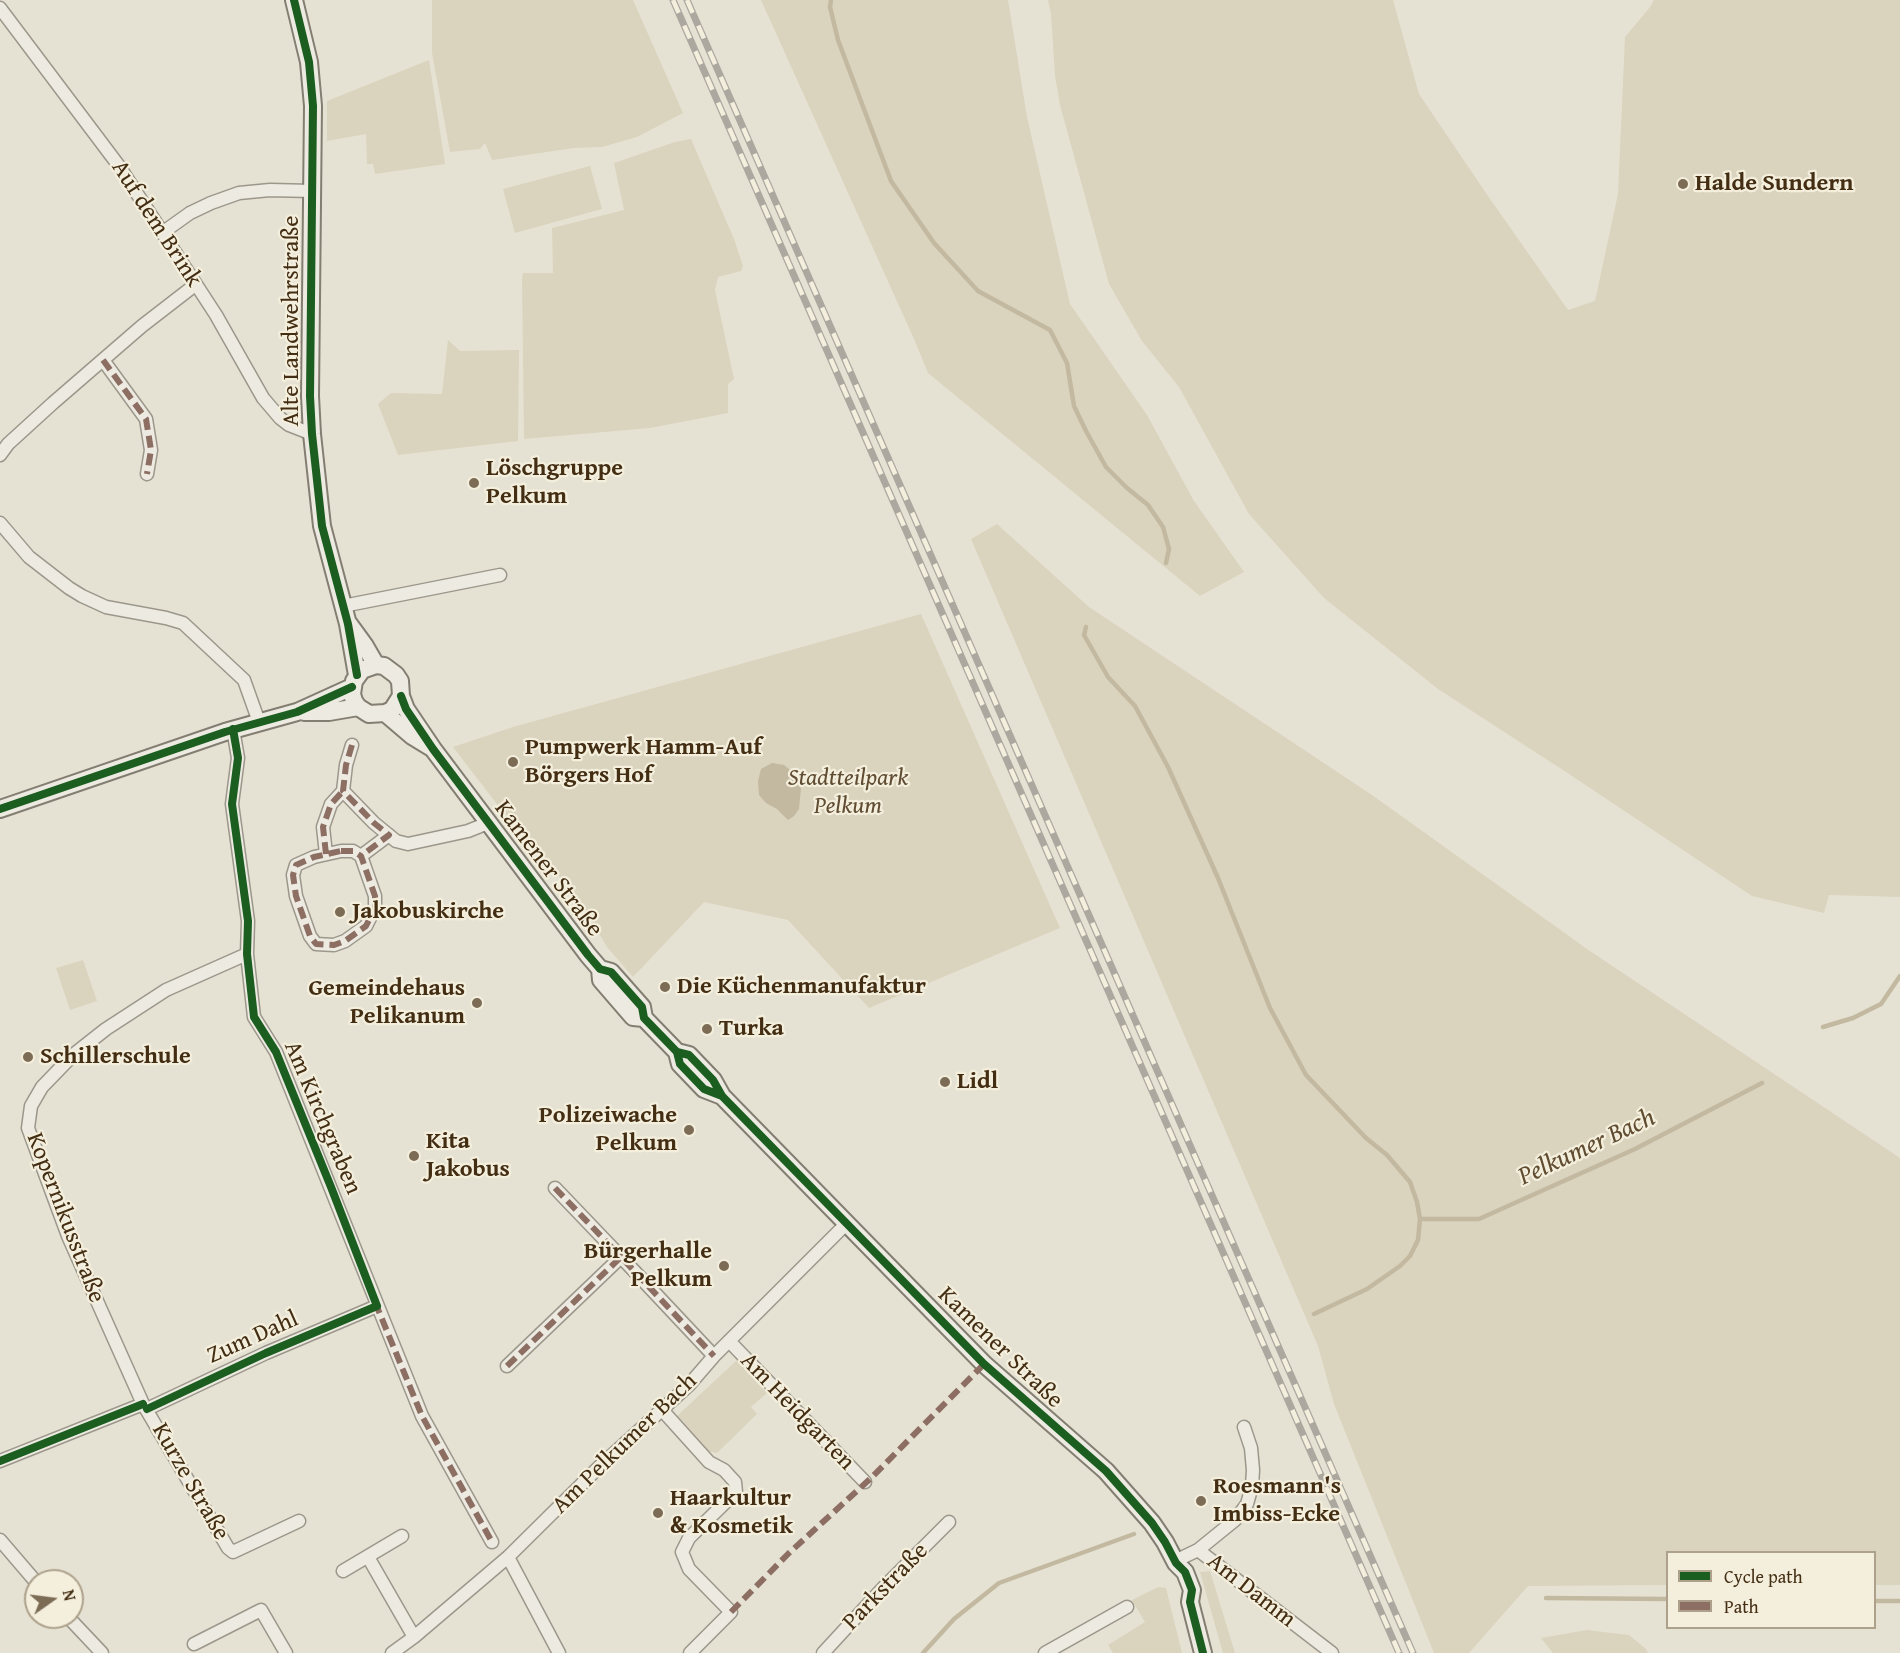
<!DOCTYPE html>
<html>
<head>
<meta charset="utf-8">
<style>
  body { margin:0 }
  #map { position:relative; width:1900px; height:1653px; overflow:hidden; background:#e6e2d3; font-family:"Gentium Book Plus",serif }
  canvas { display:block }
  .legend { position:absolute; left:1666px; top:1551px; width:210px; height:78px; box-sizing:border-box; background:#f4efdd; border:2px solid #ada18c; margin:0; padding:8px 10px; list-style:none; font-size:18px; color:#432d13 }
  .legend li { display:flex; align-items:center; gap:12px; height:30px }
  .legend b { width:30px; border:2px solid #ada18c }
  .north { position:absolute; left:24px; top:1569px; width:60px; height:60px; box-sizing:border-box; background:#f4efdd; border:2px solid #ada18c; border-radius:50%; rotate:76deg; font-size:16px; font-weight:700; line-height:24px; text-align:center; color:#432d13 }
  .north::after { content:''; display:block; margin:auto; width:21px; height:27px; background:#7c6c56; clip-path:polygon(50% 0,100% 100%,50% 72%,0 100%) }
</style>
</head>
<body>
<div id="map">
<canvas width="1900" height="1653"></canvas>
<ul class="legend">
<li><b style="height:8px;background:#1b5e20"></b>Cycle path</li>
<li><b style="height:8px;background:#8d6e63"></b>Path</li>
</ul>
<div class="north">N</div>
</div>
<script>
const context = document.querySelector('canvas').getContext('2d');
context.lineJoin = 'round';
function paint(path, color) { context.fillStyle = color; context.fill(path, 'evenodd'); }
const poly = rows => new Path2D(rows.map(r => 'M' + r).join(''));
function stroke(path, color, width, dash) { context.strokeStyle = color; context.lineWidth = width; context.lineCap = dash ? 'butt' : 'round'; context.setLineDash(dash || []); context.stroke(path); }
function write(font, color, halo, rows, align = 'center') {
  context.font = font + ' "Gentium Book Plus",serif'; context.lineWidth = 4.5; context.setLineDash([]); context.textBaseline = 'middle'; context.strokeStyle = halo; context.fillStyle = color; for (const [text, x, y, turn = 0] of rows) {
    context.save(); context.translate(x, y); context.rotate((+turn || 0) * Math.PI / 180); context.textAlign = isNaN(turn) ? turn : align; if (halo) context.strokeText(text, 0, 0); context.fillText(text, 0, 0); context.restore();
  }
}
paint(poly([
  [432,0,633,0,683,113,637,137,602,147,574,148,492,160,485,143,480,149,450,152,432,53],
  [761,0,1008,0,1027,117,1070,304,1147,415,1194,501,1244,572,1200,596,928,373,914,339],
  [1048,0,1393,0,1419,94,1488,196,1568,310,1595,301,1618,194,1625,37,1650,7,1654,0,1900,0,1900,897,1829,895,1824,913,1752,896,1566,772,1438,689,1324,598,1249,514,1179,387,1142,341,1109,284,1060,105,1055,76,1051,14],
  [429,60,445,164,375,174,373,164,367,164,366,134,327,141,327,101],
  [691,139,734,239,743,266,741,271,718,277,715,290,734,379,728,384,728,413,650,428,524,439,522,279,523,273,553,273,552,228,624,210,614,163,675,142],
  [590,166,602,209,515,233,503,189],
  [448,340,460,351,519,350,518,441,398,455,378,404,391,393,442,394],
  [997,524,1089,607,1372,795,1587,949,1900,1158,1900,1585,1875,1585,1874,1552,1668,1552,1667,1585,1528,1586,1469,1653,1434,1653,1334,1404,1318,1346,971,539],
  [921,614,1060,928,869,1008,788,920,704,902,633,977,607,947,593,923,550,864,523,838,453,747,513,727],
  [83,960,97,1001,70,1010,56,968],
  [737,1360,767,1393,751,1407,757,1414,717,1453,705,1451,675,1418],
  [1210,1571,1235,1653,1223,1653,1200,1572],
  [1158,1587,1166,1588,1182,1653,1113,1653,1108,1645,1145,1622,1132,1600],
  [1587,1630,1629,1635,1646,1649,1648,1653,1553,1653,1541,1638]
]), '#dad3be');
paint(poly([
  [772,763,784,765,796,775,801,788,799,809,794,816,788,820,777,809,766,803,759,795,758,781,761,769]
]), '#c3b9a1');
stroke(poly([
  [831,0,830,7,838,40,891,181,934,243,978,291,1050,330,1067,363,1074,406,1086,431,1106,467,1127,488,1148,505,1163,527,1169,549,1166,563],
  [1086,627,1084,635,1108,677,1135,706,1168,767,1218,878,1270,1008,1306,1075,1366,1138,1387,1155,1410,1182,1417,1202,1420,1219,1418,1240,1410,1256,1400,1266,1367,1289,1314,1314],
  [1823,1027,1853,1018,1881,1004,1900,976],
  [1420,1219,1479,1219,1635,1149,1762,1083],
  [1546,1598,1668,1599],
  [1874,1601,1900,1601],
  [923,1653,954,1619,999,1583,1134,1534]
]), '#c3b9a1', 4.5);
const street = poly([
  [0,8,119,166,216,315,263,398,280,418,289,425,312,434],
  [162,233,190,213,211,203,239,193,270,190,312,191],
  [103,360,146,419,151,450,147,474],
  [0,455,8,444,53,403,142,326,195,285],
  [0,523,29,557,69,588,82,596,106,607,166,618,183,623,244,680,259,722],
  [343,606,500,575],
  [233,729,238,758,232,804,248,921,247,954,254,1017,276,1052,422,1416,492,1542],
  [352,745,346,765,343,791,374,823,396,841,408,844,468,831,488,823],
  [341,851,353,851,361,856,375,896,375,908,366,926,345,941,334,945,316,944,310,936,296,896,293,875,296,865,314,857,341,851],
  [326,854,323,827,331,804,343,791],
  [361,856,389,835],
  [247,954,166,990,106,1029,73,1055,42,1087,31,1106,28,1128,68,1236,143,1404,228,1548,233,1552,299,1521],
  [555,1188,621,1257],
  [729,1341,865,1482],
  [507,1366,621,1257,714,1356],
  [147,1409,266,1353,377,1306],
  [663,1411,709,1462,724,1470,735,1482,736,1492,689,1538,682,1552,689,1569,731,1612,690,1653],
  [0,1461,143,1404],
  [0,1540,36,1582],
  [1198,1550,1332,1653],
  [368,1557,414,1637],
  [508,1557,559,1653],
  [1175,1561,1198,1550,1235,1520,1247,1504,1252,1486,1253,1470,1251,1448,1244,1427],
  [343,1571,402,1536],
  [68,1617,102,1653],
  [194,1644,261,1610,286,1653],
  [392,1653,414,1637,508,1557,600,1466,689,1385,714,1356,847,1223],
  [823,1653,883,1588,949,1522],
  [1045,1653,1127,1607]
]);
const secondary = poly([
  [294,0,309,62,313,106,310,396,312,434,322,526,348,624,357,675],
  [349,624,365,646,376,665],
  [401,696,392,710,385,713,369,714,358,707,354,701,352,694,354,681,362,670,376,665,384,666,396,675,400,681,401,696,406,709,433,749,588,955,600,969,611,972,642,1007,644,1018,677,1052,680,1064,704,1089,722,1096],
  [304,712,329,712,358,707],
  [385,713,412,736,430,747],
  [0,809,225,732,297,712,352,687],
  [600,969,601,980,633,1017,644,1018],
  [677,1052,689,1055,713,1080,722,1096,984,1364,1106,1471,1152,1523,1165,1542,1176,1563,1185,1572,1192,1590,1190,1602,1203,1653]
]);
stroke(street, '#9c978b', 15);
stroke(secondary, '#847e72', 20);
stroke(street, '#eceae1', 12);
stroke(secondary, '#eceae1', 16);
const rail = poly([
  [673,0,1399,1653],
  [687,0,1413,1653]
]);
stroke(rail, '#aca8a0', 7);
stroke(rail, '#f4efdd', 4.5, [14]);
stroke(poly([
  [103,360,146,419,151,450,147,474],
  [352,745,346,765,343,791,374,823,389,835,361,856],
  [341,851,353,851,361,856,375,896,375,908,366,926,345,941,334,945,316,944,310,936,296,896,293,875,296,865,314,857,341,851],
  [326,854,323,827,331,804,343,791],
  [555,1188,621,1257],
  [375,1302,422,1416,492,1542],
  [507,1366,621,1257,714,1356],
  [731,1612,789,1553,870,1479,984,1364]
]), '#8d6e63', 6, [12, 6]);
stroke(poly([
  [294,0,309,62,313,106,310,396,312,434,322,526,348,624,357,675],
  [401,696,406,709,433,749,588,955,600,969,611,972,642,1007,644,1018,677,1052,680,1064,704,1089,722,1096],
  [0,809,225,732,297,712,352,687],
  [677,1052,689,1055,713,1080,722,1096,984,1364,1106,1471,1152,1523,1165,1542,1176,1563,1185,1572,1192,1590,1190,1602,1203,1653],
  [147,1409,266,1353,377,1306,331,1187,276,1052,254,1017,247,954,248,921,232,804,238,758,233,729],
  [0,1461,143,1404]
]), '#1b5e20', 8);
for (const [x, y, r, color] of [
  [1683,184,6,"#7c6c56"],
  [474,483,6,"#7c6c56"],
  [513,762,6,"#7c6c56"],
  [340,912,6,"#7c6c56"],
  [665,987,6,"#7c6c56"],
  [477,1003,6,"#7c6c56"],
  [707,1029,6,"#7c6c56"],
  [28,1057,6,"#7c6c56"],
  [945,1082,6,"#7c6c56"],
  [689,1130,6,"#7c6c56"],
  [414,1156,6,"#7c6c56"],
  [724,1266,6,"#7c6c56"],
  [1201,1501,6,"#7c6c56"],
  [658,1513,6,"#7c6c56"]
]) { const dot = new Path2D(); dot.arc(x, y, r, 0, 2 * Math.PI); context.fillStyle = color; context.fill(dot); stroke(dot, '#f4efdd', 2); }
write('bold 24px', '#432d13', '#f4efdd', [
  ["Halde Sundern",1695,184],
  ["Löschgruppe",486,469],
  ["Pelkum",486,497],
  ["Pumpwerk Hamm-Auf",525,748],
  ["Börgers Hof",525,776],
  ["Jakobuskirche",352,912],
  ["Die Küchenmanufaktur",677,987],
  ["Gemeindehaus",465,989,"right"],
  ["Pelikanum",465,1017,"right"],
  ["Turka",719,1029],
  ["Schillerschule",40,1057],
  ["Lidl",957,1082],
  ["Polizeiwache",677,1116,"right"],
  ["Pelkum",677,1144,"right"],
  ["Kita",426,1142],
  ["Jakobus",426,1170],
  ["Bürgerhalle",712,1252,"right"],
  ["Pelkum",712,1280,"right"],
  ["Roesmann's",1213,1487],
  ["Imbiss-Ecke",1213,1515],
  ["Haarkultur",670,1499],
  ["& Kosmetik",670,1527]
], 'left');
write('24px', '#432d13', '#f4efdd', [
  ["Auf dem Brink",156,224,57],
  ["Alte Landwehrstraße",292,321,-90],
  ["Kamener Straße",548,869,53],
  ["Am Kirchgraben",322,1118,67],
  ["Kopernikusstraße",65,1218,69],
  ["Zum Dahl",253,1338,-24],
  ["Kamener Straße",1000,1348,44],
  ["Am Heidgarten",797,1412,46],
  ["Am Pelkumer Bach",625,1444,-44],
  ["Kurze Straße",190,1482,60],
  ["Parkstraße",886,1587,-46],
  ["Am Damm",1251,1591,38]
]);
write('italic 24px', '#5f4c32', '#f4efdd', [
  ["Stadtteilpark",848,779],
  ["Pelkum",848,807]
]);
write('italic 26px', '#5f4c31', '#f4efdd', [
  ["Pelkumer Bach",1587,1148,-25]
]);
</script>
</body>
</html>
